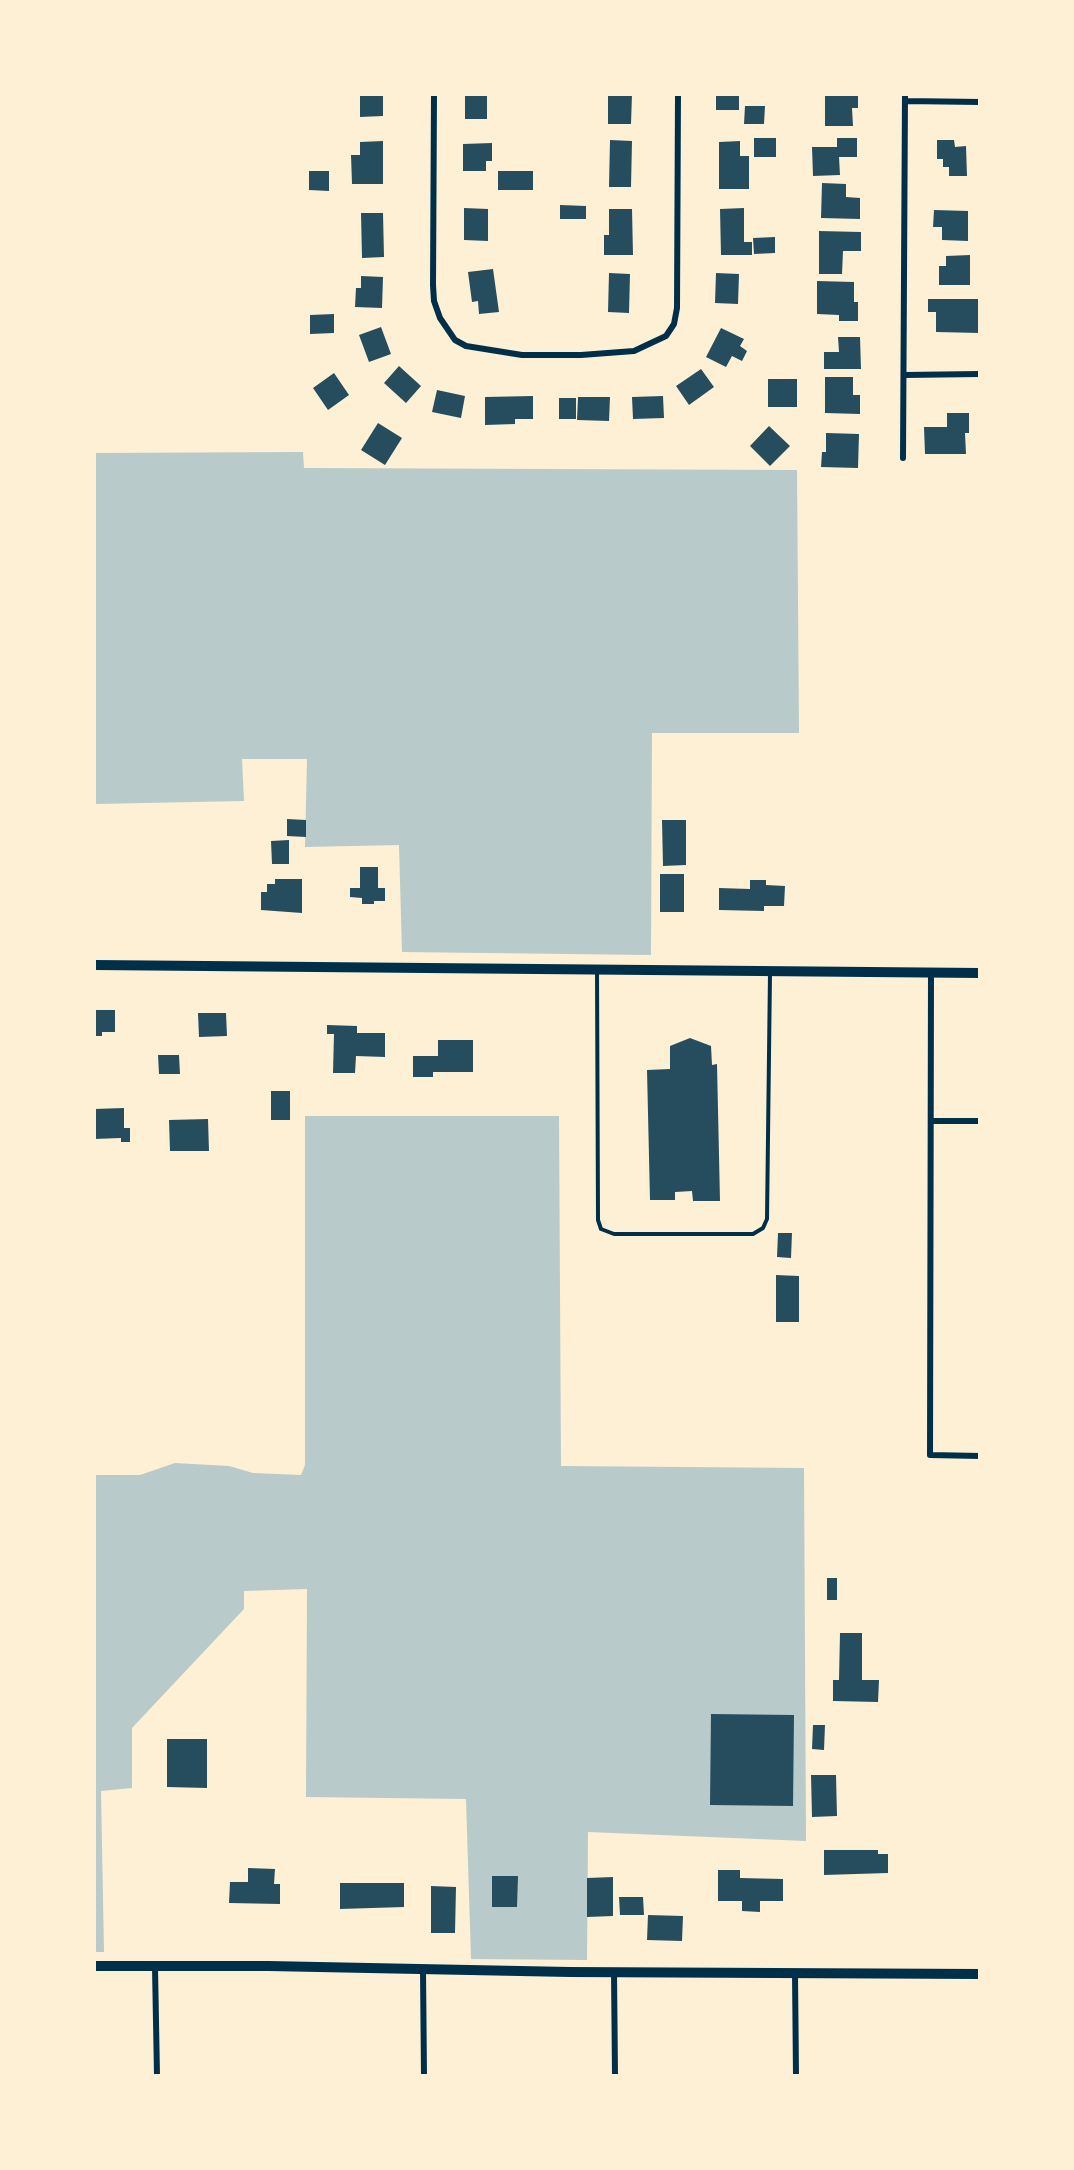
<!DOCTYPE html>
<html>
<head>
<meta charset="utf-8">
<style>
  body { margin:0 }
  #map { position:relative; width:1074px; height:2170px; overflow:hidden; background:#fdf0d5; font-family:Rubik,sans-serif }
  canvas { display:block }
  .frame { position:absolute; inset:0; border:96px solid #fdf0d5; pointer-events:none }
</style>
</head>
<body>
<div id="map">
<canvas width="1074" height="2170"></canvas>
<div class="frame"></div>
</div>
<script>
const context = document.querySelector('canvas').getContext('2d');
context.lineJoin = 'round';
function paint(path, color) { context.fillStyle = color; context.fill(path, 'evenodd'); }
const poly = rows => new Path2D(rows.map(r => 'M' + r).join(''));
function stroke(path, color, width, dash) { context.strokeStyle = color; context.lineWidth = width; context.lineCap = dash ? 'butt' : 'round'; context.setLineDash(dash || []); context.stroke(path); }
paint(poly([
  [303,452,304,468,797,470,799,733,652,733,651,955,402,952,399,845,305,847,307,759,242,759,244,801,95,804,94,453],
  [305,1116,559,1116,561,1466,804,1468,806,1841,588,1832,587,1960,471,1959,466,1799,306,1797,307,1589,244,1591,244,1609,132,1728,132,1788,101,1791,104,1952,95,1952,94,1475,140,1475,175,1463,229,1466,253,1473,301,1475,305,1465]
]), '#b9caca');
paint(poly([
  [360,94,383,94,383,116,360,117],
  [465,94,487,94,487,119,465,119],
  [608,94,632,94,631,124,608,124],
  [716,94,739,94,739,110,716,110],
  [825,94,858,94,858,108,852,108,853,126,825,126],
  [745,106,765,106,764,124,744,124],
  [754,138,776,138,776,157,754,157],
  [837,138,857,138,857,157,839,157,840,175,813,176,812,147,837,147],
  [610,140,632,141,631,187,609,187],
  [937,140,954,140,955,147,966,146,967,176,949,176,949,167,943,167,943,159,937,159],
  [383,141,383,184,352,184,351,155,360,155,360,142],
  [740,141,740,156,749,156,749,189,719,189,719,142],
  [492,143,492,161,486,161,486,171,463,171,463,144],
  [309,171,329,171,329,191,309,190],
  [498,171,533,171,533,190,498,190],
  [822,183,846,184,846,197,860,198,860,219,821,218],
  [560,205,586,206,586,219,560,219],
  [464,208,488,209,488,241,464,240],
  [744,208,744,242,752,242,752,255,721,255,720,209],
  [609,209,632,209,633,255,604,255,604,235,609,235],
  [934,210,968,211,968,241,942,240,942,227,933,227],
  [361,213,383,213,384,257,362,258],
  [819,231,861,232,861,251,843,251,842,274,819,274],
  [775,237,775,253,754,254,753,238],
  [970,255,970,285,939,285,939,266,946,266,946,256],
  [493,269,499,312,479,314,478,301,472,302,468,272],
  [609,273,630,274,629,313,608,312],
  [716,273,739,274,738,304,715,303],
  [361,276,383,277,382,308,355,307,356,288,361,288],
  [817,281,854,282,854,302,858,302,858,321,839,321,839,315,817,314],
  [928,299,980,299,980,333,936,332,936,312,928,312],
  [334,314,334,333,310,334,310,315],
  [381,327,391,354,369,362,359,335],
  [721,328,744,339,740,346,747,351,742,361,732,356,726,367,706,357],
  [838,337,860,337,861,369,824,369,824,352,839,352],
  [399,366,421,386,406,403,384,383],
  [701,369,714,387,689,405,676,386],
  [334,373,349,395,328,410,313,388],
  [825,377,853,377,853,395,860,395,860,414,825,413],
  [768,379,797,379,797,407,768,407],
  [437,390,465,396,461,418,432,412],
  [533,396,533,419,515,419,515,424,485,425,485,397],
  [663,396,664,418,633,419,632,397],
  [578,397,610,397,609,421,577,420],
  [559,398,576,398,576,419,559,419],
  [947,413,969,413,969,433,965,433,966,454,925,454,924,427,947,427],
  [378,423,402,438,385,465,361,450],
  [769,426,790,446,770,466,750,446],
  [826,433,859,434,858,468,821,467,822,452,826,452],
  [287,819,306,820,306,837,287,836],
  [662,820,686,820,686,865,663,866],
  [289,840,289,864,272,864,271,841],
  [360,867,378,867,378,888,385,888,385,901,374,901,374,904,362,904,362,898,350,897,350,888,360,888],
  [660,874,684,874,684,912,660,912],
  [275,879,302,879,302,913,261,910,261,892,267,892,267,884,275,884],
  [750,880,766,880,766,885,785,886,784,906,764,906,764,911,719,910,719,888,750,889],
  [94,1010,115,1010,115,1032,102,1032,102,1036,94,1036],
  [198,1013,226,1013,227,1036,199,1037],
  [327,1025,357,1026,357,1033,385,1033,385,1057,356,1056,355,1073,333,1073,334,1034,327,1034],
  [690,1038,711,1046,712,1065,717,1064,720,1201,693,1201,692,1191,675,1192,675,1200,650,1200,647,1070,670,1069,670,1046],
  [438,1040,473,1040,473,1072,433,1072,433,1077,413,1077,413,1056,438,1056],
  [158,1055,179,1055,180,1074,159,1074],
  [271,1091,290,1091,290,1120,271,1120],
  [124,1108,124,1128,130,1128,130,1142,121,1142,121,1138,94,1139,94,1109],
  [208,1119,209,1151,170,1151,169,1120],
  [778,1233,792,1233,791,1258,777,1257],
  [776,1275,799,1276,799,1322,776,1322],
  [827,1578,837,1578,837,1600,827,1600],
  [840,1633,862,1633,862,1680,879,1680,878,1702,833,1701,833,1680,839,1680],
  [711,1714,794,1715,793,1806,710,1805],
  [813,1725,825,1725,824,1750,812,1749],
  [167,1739,207,1739,207,1788,167,1787],
  [811,1775,836,1775,837,1816,812,1817],
  [824,1850,878,1850,878,1854,888,1854,888,1873,824,1875],
  [248,1868,275,1869,274,1884,280,1884,280,1904,229,1903,230,1882,248,1882],
  [718,1870,740,1870,740,1878,783,1879,783,1901,760,1901,760,1912,742,1911,742,1901,718,1901],
  [492,1876,518,1876,517,1907,492,1907],
  [613,1877,613,1916,587,1917,587,1878],
  [340,1883,404,1883,404,1907,340,1909],
  [431,1886,456,1887,455,1933,431,1933],
  [619,1897,643,1897,644,1915,620,1915],
  [648,1915,683,1916,682,1941,647,1940]
]), '#264d5e');
stroke(poly([
  [597,970,598,1220,601,1229,614,1234,753,1234,763,1228,767,1219,770,973]
]), '#003049', 4);
stroke(poly([
  [434,94,433,285,434,301,440,318,455,340,466,346,522,355,581,355,634,351,666,336,674,324,677,308,678,94],
  [905,101,980,102],
  [904,375,980,374],
  [903,458,905,94],
  [931,972,930,1455,980,1456],
  [931,1121,980,1121],
  [155,1967,157,2076],
  [423,1970,424,2076],
  [614,1971,615,2076],
  [795,1973,796,2076]
]), '#003049', 6);
stroke(poly([
  [94,965,980,973],
  [94,1966,268,1966,570,1972,980,1974]
]), '#003049', 10);
</script>
</body>
</html>
